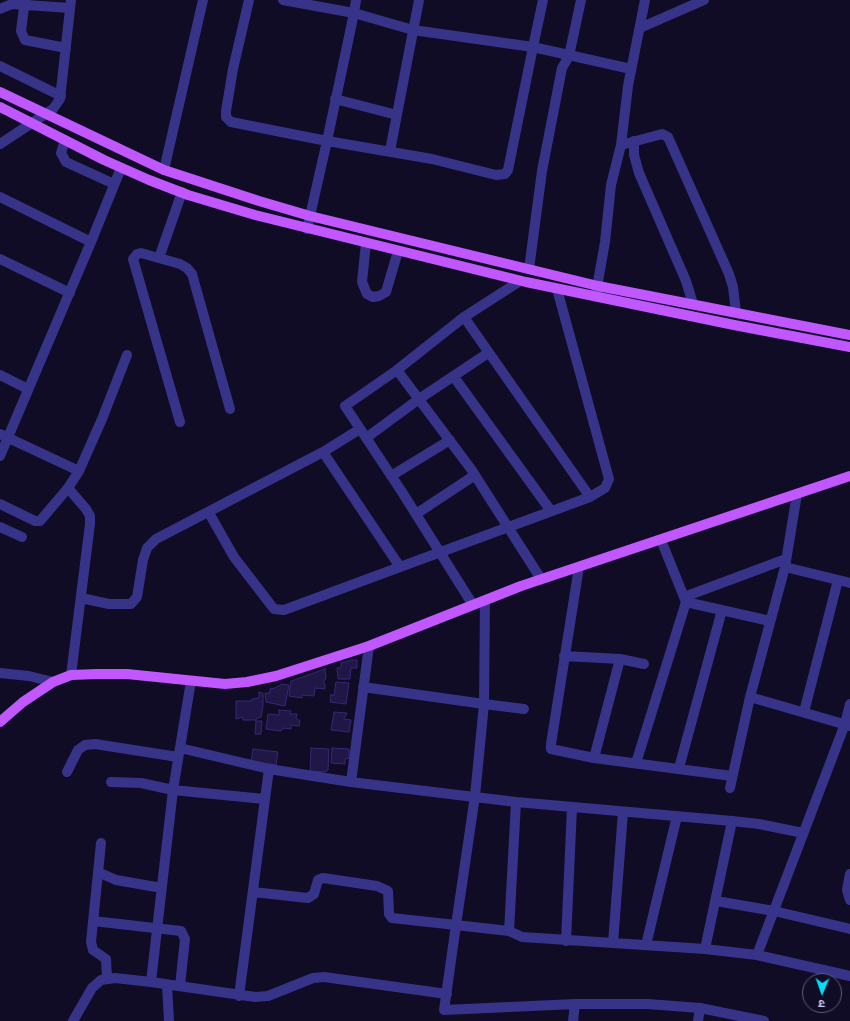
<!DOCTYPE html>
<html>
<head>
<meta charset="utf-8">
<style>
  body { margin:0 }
  #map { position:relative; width:850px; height:1021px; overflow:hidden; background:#110c25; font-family:"Open Sans","Noto Sans Devanagari",sans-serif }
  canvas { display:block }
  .north { position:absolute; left:802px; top:973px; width:40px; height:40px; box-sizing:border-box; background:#110c25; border:1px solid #605a7c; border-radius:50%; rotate:182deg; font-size:11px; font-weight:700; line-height:16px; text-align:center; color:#d6d0ff }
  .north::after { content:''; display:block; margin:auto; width:14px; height:18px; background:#00e0fb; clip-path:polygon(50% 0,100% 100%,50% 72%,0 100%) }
</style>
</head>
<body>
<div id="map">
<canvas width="850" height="1021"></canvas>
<div class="north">उ</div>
</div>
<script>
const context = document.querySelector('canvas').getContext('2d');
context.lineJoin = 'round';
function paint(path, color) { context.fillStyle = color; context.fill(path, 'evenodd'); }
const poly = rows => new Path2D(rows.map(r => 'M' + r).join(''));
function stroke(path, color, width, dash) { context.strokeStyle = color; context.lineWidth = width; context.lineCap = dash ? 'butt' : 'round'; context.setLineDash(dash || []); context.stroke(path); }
const building = poly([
  [352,660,357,660,357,668,351,668,350,679,338,679,337,668,341,668,341,663,352,660],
  [325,669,326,678,323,683,325,684,325,689,315,688,314,696,302,695,302,698,289,696,291,681,325,669],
  [336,682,349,683,346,704,330,702,331,694,334,696,336,682],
  [282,684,289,685,285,706,266,702,265,693,270,693,270,689,275,688,282,684],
  [259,692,263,693,263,706,261,717,257,718,256,720,243,720,243,717,236,719,236,701,252,701,252,699,259,698,259,692],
  [279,710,291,711,290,714,297,714,296,718,300,721,299,726,291,725,291,729,283,728,281,731,266,729,268,714,279,715,279,710],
  [334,712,347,713,344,719,351,720,349,732,331,730,334,712],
  [256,721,262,721,261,734,255,734,256,721],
  [311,748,329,749,328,770,325,772,310,771,311,748],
  [332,748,349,749,349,758,345,759,345,764,331,763,332,748],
  [253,749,278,752,276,765,251,761,253,749]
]);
paint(building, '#211747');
stroke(building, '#372775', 1);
stroke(poly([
  [25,0,21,31,25,40,66,48],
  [249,0,233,69,226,111,226,117,231,122,327,141,307,229],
  [283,0,354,13,356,0],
  [543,0,533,47,508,170,505,174,496,175,432,159,327,141,354,13,413,30,533,47,631,69],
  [0,9,12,4,70,8],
  [640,28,704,0],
  [0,66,61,96],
  [335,99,397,115],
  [65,140,61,153,66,162,114,184],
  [634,141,634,155,639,173,686,281,693,304],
  [0,144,53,109,60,99,71,0],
  [621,145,662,134,668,137,729,274,733,287,736,312],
  [390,151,419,0],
  [164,170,203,0],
  [0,197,91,242],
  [366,243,362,282,367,294,373,297,379,296,386,292,398,251],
  [159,258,182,192],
  [0,259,70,293],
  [529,269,542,171,562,68,569,56,581,0],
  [520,281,464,317,397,370,471,469,541,579],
  [596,293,605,242,611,185,621,145,628,86,645,0],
  [464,317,590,497],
  [397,370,345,406,402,492,473,605],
  [0,375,28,389],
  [454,377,551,511],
  [180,422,133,259,137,254,141,253,180,264,187,268,192,274,230,409],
  [360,429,323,452,400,567,590,497,605,488,609,479,557,289],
  [0,434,79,471,68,488,86,509,90,516,90,524,71,675],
  [366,438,419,399,488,353],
  [0,456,91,242,121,168],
  [79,471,102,419,127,355],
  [391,476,450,440],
  [797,494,785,567,850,583],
  [0,504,35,521,40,521,68,488],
  [209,513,234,557,274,609,284,610,400,567],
  [416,514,475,475],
  [0,527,22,537],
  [661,540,686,602,770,621],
  [579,567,551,744,551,749,594,758,732,776],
  [785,567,750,697,850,726],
  [684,597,786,559],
  [81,598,109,604,131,604,137,597,143,560,147,548,156,539,323,452],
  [369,646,351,782,516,802,509,931],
  [564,656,620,659,644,664],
  [0,673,29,676,53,682],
  [191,681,173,790,151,982,255,997,268,996,313,978,324,977,447,994],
  [363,687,484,704,485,601],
  [850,704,845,724,757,955,850,976],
  [804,712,838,580],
  [180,748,269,769,351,782],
  [594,758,620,659],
  [636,763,686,602],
  [679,768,722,610],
  [67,772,78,750,85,745,95,744,178,757],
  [111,782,141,783,173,790,264,799],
  [730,788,750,697],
  [516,802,732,821,705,949],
  [732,821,759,824,803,833],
  [101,843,91,942,93,950,106,959,107,978],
  [98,872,116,880,162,888],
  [850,874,847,890,850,900],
  [253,892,308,898,314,894,318,880,323,878,377,886,388,891,389,914,392,918,456,925,475,796,484,704,524,709],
  [716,901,774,911,850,929],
  [93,921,181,931,185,939,180,986],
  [566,941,572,807],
  [613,943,623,812],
  [646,945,677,816],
  [757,955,705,949,522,937,509,931,456,925,444,1010,575,1004,648,1004,700,1008,764,1021],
  [167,985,169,1021],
  [239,996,269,769],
  [73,1021,92,988,101,980,115,978,151,982],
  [573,1021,575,1004],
  [698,1021,700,1008]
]), '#373388', 10);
stroke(poly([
  [0,92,164,170,259,201,310,216,598,286,850,335],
  [0,107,104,160,149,180,188,195,255,215,526,282,734,325,850,347],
  [0,722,23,702,53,682,71,675,97,674,127,674,225,684,247,682,276,676,369,646,521,586,850,476]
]), '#c157ff', 10);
</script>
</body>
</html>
